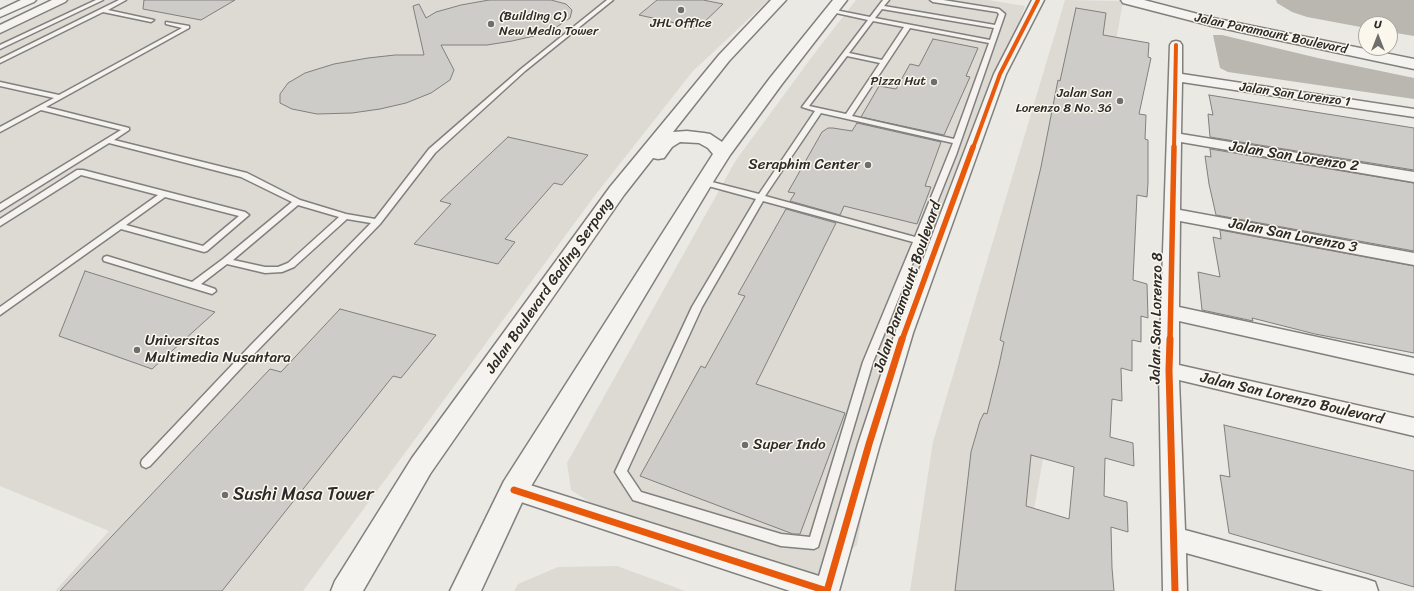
<!DOCTYPE html>
<html>
<head>
<meta charset="utf-8">
<style>
  body { margin:0 }
  #map { position:relative; width:1414px; height:591px; overflow:hidden; background:#eae9e4; font-family:Sriracha,sans-serif }
  canvas { display:block }
  .north { position:absolute; left:1358px; top:16px; width:40px; height:40px; box-sizing:border-box; background:#fbf7ec; border:1px solid #a8a59f; border-radius:50%; rotate:0deg; font-size:11px; font-weight:700; line-height:16px; text-align:center; color:#2b2b2b }
  .north::after { content:''; display:block; margin:auto; width:14px; height:18px; background:#6e6e6c; clip-path:polygon(50% 0,100% 100%,50% 72%,0 100%) }
</style>
</head>
<body>
<div id="map">
<canvas width="1414" height="591"></canvas>
<div class="north">U</div>
</div>
<script>
const context = document.querySelector('canvas').getContext('2d');
context.lineJoin = 'round';
function paint(path, color) { context.fillStyle = color; context.fill(path, 'evenodd'); }
const poly = rows => new Path2D(rows.map(r => 'M' + r).join(''));
function stroke(path, color, width, dash) { context.strokeStyle = color; context.lineWidth = width; context.lineCap = dash ? 'butt' : 'round'; context.setLineDash(dash || []); context.stroke(path); }
function write(font, color, halo, rows, align = 'center') {
  context.font = font + ' Sriracha,sans-serif'; context.lineWidth = 3; context.setLineDash([]); context.textBaseline = 'middle'; context.strokeStyle = halo; context.fillStyle = color; for (const [text, x, y, turn = 0] of rows) {
    context.save(); context.translate(x, y); context.rotate((+turn || 0) * Math.PI / 180); context.textAlign = isNaN(turn) ? turn : align; if (halo) context.strokeText(text, 0, 0); context.fillText(text, 0, 0); context.restore();
  }
}
paint(poly([
  [67,0,769,0,693,71,596,194,303,591,55,591,109,531,0,486,0,31],
  [856,0,988,0,1025,6,876,430,857,545,818,578,591,503,571,490,567,463,736,160,817,50],
  [1065,0,1123,1,1034,510,1031,591,910,591,933,442],
  [617,566,685,591,514,591,518,584,558,567]
]), '#dcdad3');
paint(poly([
  [1276,0,1414,0,1414,36,1390,32,1390,24,1366,24,1366,28,1307,17,1292,12,1277,3],
  [1213,35,1222,35,1318,58,1414,78,1414,99,1228,72,1220,68]
]), '#b9b7b0');
const building = poly([
  [144,0,235,0,201,20,143,9,144,0],
  [489,0,551,0,566,4,572,10,570,18,555,28,534,36,512,41,487,45,441,45,454,70,450,80,431,93,406,103,380,109,352,113,317,114,292,109,280,103,280,94,288,83,305,73,334,64,368,58,395,55,424,55,413,6,419,4,426,18,436,12,461,5,489,0],
  [657,0,703,0,723,4,698,28,639,15,657,0],
  [1076,8,1106,13,1103,35,1149,43,1148,57,1151,58,1139,114,1146,115,1145,139,1148,140,1148,183,1147,197,1137,195,1133,280,1147,284,1148,318,1141,316,1141,342,1132,340,1132,371,1121,368,1122,401,1112,399,1110,437,1133,443,1134,466,1105,458,1104,496,1127,502,1128,532,1111,527,1112,568,1114,591,955,591,971,452,980,421,984,413,987,414,999,365,1004,342,1000,340,1041,167,1058,80,1060,81,1076,8],
  [1031,455,1074,467,1069,519,1026,506,1031,455],
  [933,39,978,48,966,76,970,77,944,135,861,117,879,86,896,89,910,64,919,66,933,39],
  [1209,95,1414,128,1414,170,1210,137,1208,114,1213,115,1209,95],
  [857,123,941,142,925,186,931,187,917,224,844,206,840,215,790,201,795,193,788,192,822,132,828,128,833,128,852,131,857,123],
  [508,137,588,155,562,185,554,183,505,239,515,242,498,264,414,244,451,204,440,201,508,137],
  [1210,149,1414,183,1414,251,1216,215,1209,184,1205,156,1211,157,1210,149],
  [786,209,836,223,756,384,845,413,800,534,793,534,640,476,701,366,705,368,745,296,738,294,786,209],
  [1220,230,1414,266,1414,353,1315,334,1252,318,1253,321,1202,310,1198,272,1220,277,1213,237,1221,239,1220,230],
  [85,271,215,312,152,369,59,336,85,271],
  [340,309,436,335,401,378,393,376,222,591,60,591,270,369,281,372,340,309],
  [1224,425,1414,471,1414,587,1229,533,1220,475,1230,477,1224,425]
]);
paint(building, '#cdccc8');
stroke(building, '#81807e', 1);
const lane = poly([
  [96,0,103,0,0,49,0,45,96,0],
  [119,0,126,0,108,10,154,20,151,22,103,12,0,63,0,59,119,0],
  [607,0,613,0,525,71,435,153,380,224,256,352,150,466,146,468,142,466,141,463,142,460,250,346,371,223,347,219,294,267,282,272,265,273,227,264,201,284,215,289,216,291,212,294,104,261,103,259,104,257,107,256,192,282,223,259,292,202,241,177,109,143,0,211,0,204,121,130,41,110,0,132,0,127,54,98,0,86,0,82,59,95,182,28,166,24,166,22,189,26,189,28,46,107,129,128,129,130,114,140,247,173,300,200,346,214,375,219,429,149,521,69,607,0],
  [298,205,339,217,288,263,278,267,265,267,233,260,298,205],
  [883,0,889,0,884,6,995,25,999,14,997,12,933,2,930,0,943,0,999,9,1005,14,956,155,873,362,818,547,814,549,781,546,633,500,615,472,692,307,756,199,701,184,700,182,704,180,759,194,815,111,802,107,868,20,827,11,830,9,870,17,883,0],
  [882,9,994,28,990,40,875,18,882,9],
  [873,21,904,27,882,60,849,53,873,21],
  [910,28,989,43,954,139,852,116,910,28],
  [847,56,880,63,846,114,809,106,847,56],
  [821,113,953,143,915,237,765,196,821,113],
  [763,201,913,242,863,362,810,537,781,534,641,492,627,471,702,307,763,201],
  [77,170,83,170,245,212,249,215,207,251,204,252,121,229,0,315,0,307,158,195,81,175,0,226,0,219,77,170],
  [165,197,239,216,203,246,126,225,165,197]
]);
const street = poly([
  [21,0,36,0,34,2,0,17,0,10,21,0],
  [52,0,67,0,65,2,0,33,0,25,52,0],
  [1032,0,1044,0,1006,74,913,333,880,444,839,591,790,591,506,497,503,490,506,483,514,480,819,576,858,444,895,333,994,74,1032,0],
  [1176,41,1180,42,1182,45,1182,74,1414,109,1414,117,1182,82,1181,134,1414,172,1414,182,1181,142,1180,210,1414,253,1414,265,1180,221,1179,307,1414,358,1414,374,1179,321,1179,365,1414,418,1414,436,1179,380,1185,530,1366,579,1375,582,1378,591,1323,591,1186,553,1187,591,1163,591,1159,370,1170,45,1172,42,1176,41]
]);
const secondary = poly([
  [771,0,786,0,729,61,673,132,687,131,704,133,710,134,722,142,770,78,833,0,847,0,782,84,730,155,713,182,524,498,481,591,450,591,504,481,713,154,708,148,699,143,680,142,672,147,664,158,658,159,653,158,624,195,430,474,363,591,331,591,335,581,412,458,610,187,719,55,771,0]
]);
const primary = poly([
  [1121,0,1144,0,1213,18,1414,59,1414,69,1212,26,1123,3,1121,0]
]);
stroke(lane, '#81807e', 3);
stroke(street, '#81807e', 3);
stroke(secondary, '#81807e', 3);
stroke(primary, '#81807e', 3);
paint(lane, '#f4f3ef');
paint(street, '#f4f3ef');
paint(secondary, '#f4f3ef');
paint(primary, '#f4f3ef');
stroke(poly([
  [973,148,1000,74,1038,0],
  [1174,148,1176,45]
]), '#e8590c', 4);
stroke(poly([
  [902,340,973,147],
  [1170,340,1174,147]
]), '#e8590c', 5.5);
stroke(poly([
  [1170,339,1169,370,1175,591],
  [514,490,827,591],
  [827,591,869,444,902,339]
]), '#e8590c', 7);
for (const [x, y, r, color] of [
  [681,10,4,"#6e6e6c"],
  [491,24,4,"#6e6e6c"],
  [934,82,4,"#6e6e6c"],
  [1120,101,4,"#6e6e6c"],
  [868,165,4,"#6e6e6c"],
  [137,350,4,"#6e6e6c"],
  [745,445,4,"#6e6e6c"],
  [225,495,4,"#6e6e6c"]
]) { const dot = new Path2D(); dot.arc(x, y, r, 0, 2 * Math.PI); context.fillStyle = color; context.fill(dot); stroke(dot, '#fbf7ec', 1.5); }
write('13px', '#2b2b2b', '#fbf7ec', [
  ["(Building C)",499,17,"left"],
  ["New Media Tower",499,32,"left"],
  ["JHL Office",681,24,"center"],
  ["Pizza Hut",926,82],
  ["Jalan San",1112,94],
  ["Lorenzo 8 No. 36",1112,109]
], 'right');
write('13px', '#2b2b2b', '#fbf7ec', [
  ["Jalan Paramount Boulevard",1271,34,12],
  ["Jalan San Lorenzo 1",1295,95,8]
]);
write('15px', '#2b2b2b', '#fbf7ec', [
  ["Jalan San Lorenzo 2",1294,157,9],
  ["Jalan San Lorenzo 3",1293,236,11],
  ["Jalan Boulevard Gading Serpong",550,286,-55],
  ["Jalan Paramount Boulevard",908,287,-71],
  ["Jalan San Lorenzo 8",1157,318,-89],
  ["Jalan San Lorenzo Boulevard",1292,399,13]
]);
write('15px', '#2b2b2b', '#fbf7ec', [
  ["Seraphim Center",860,165,"right"],
  ["Universitas",145,341],
  ["Multimedia Nusantara",145,358],
  ["Super Indo",753,445]
], 'left');
write('18px', '#2b2b2b', '#fbf7ec', [
  ["Sushi Masa Tower",233,495]
], 'left');
</script>
</body>
</html>
